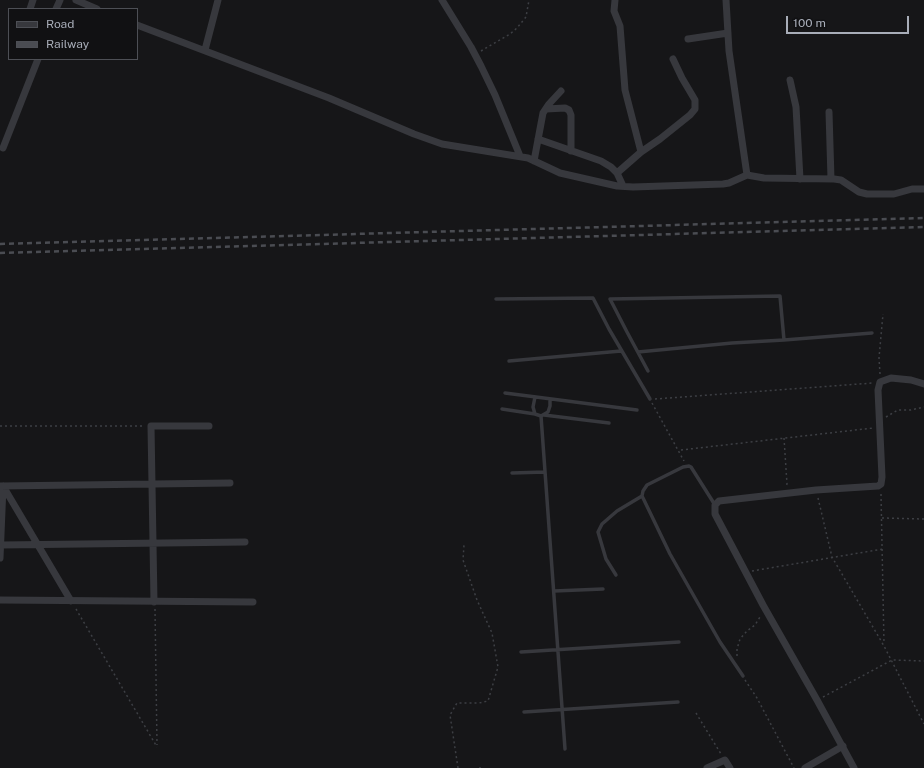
<!DOCTYPE html>
<html>
<head>
<meta charset="utf-8">
<style>
  body { margin:0 }
  #map { position:relative; width:924px; height:768px; overflow:hidden; background:#161618; font-family:"Public Sans",sans-serif }
  canvas { display:block }
  .legend { position:absolute; left:8px; top:8px; width:130px; height:52px; box-sizing:border-box; background:#111113; border:1px solid #4d4f55; margin:0; padding:5px 7px; list-style:none; font-size:12px; color:#a8adb8 }
  .legend li { display:flex; align-items:center; gap:8px; height:20px }
  .legend b { width:20px; border:1px solid #4d4f55 }
  .scale { position:absolute; left:786px; top:16px; width:123px; height:18px; box-sizing:border-box; border:2px solid #a8adb8; border-top:0; padding-left:5px; font-size:12px; line-height:14px; white-space:nowrap; color:#a8adb8; -webkit-text-stroke:3px #111113; paint-order:stroke }
</style>
</head>
<body>
<div id="map">
<canvas width="924" height="768"></canvas>
<ul class="legend">
<li><b style="height:5px;background:#37383d"></b>Road</li>
<li><b style="height:5px;background:#4a4c52"></b>Railway</li>
</ul>
<div class="scale">100 m</div>
</div>
<script>
const context = document.querySelector('canvas').getContext('2d');
context.lineJoin = 'round';
const poly = rows => new Path2D(rows.map(r => 'M' + r).join(''));
function stroke(path, color, width, dash) { context.strokeStyle = color; context.lineWidth = width; context.lineCap = dash ? 'butt' : 'round'; context.setLineDash(dash || []); context.stroke(path); }
stroke(poly([
  [481,51,510,34,517,28,526,17,529,0],
  [880,374,879,358,883,314],
  [655,399,873,383],
  [652,403,684,461],
  [886,417,898,410,911,410,924,407],
  [0,426,144,426],
  [784,438,787,484,786,486],
  [681,450,873,428],
  [881,494,884,644],
  [818,498,832,557,884,646,924,724],
  [882,518,924,519],
  [752,571,883,549],
  [76,609,157,747],
  [155,609,157,745],
  [737,656,737,649,740,639,747,631,755,625,760,617],
  [745,680,757,698,794,768],
  [823,697,892,660,924,661],
  [696,713,721,754],
  [458,768,450,715,457,703,479,703,488,701,498,667,492,633,477,600,463,560,464,545],
  [479,768,481,768]
]), '#3d3f44', 1.5, [2, 3]);
stroke(poly([
  [496,299,593,298,609,329,650,399],
  [784,340,872,333],
  [638,352,732,343,784,340,780,296,610,299,627,332,648,371],
  [509,361,621,351],
  [505,393,637,410],
  [535,397,533,407,535,414,541,416,548,412,550,406,550,399],
  [502,409,535,414],
  [544,415,609,423],
  [541,416,565,749],
  [512,473,545,472],
  [715,505,691,467,689,466,683,467,647,485,643,491,642,496,644,500,670,554,720,642,743,676],
  [616,575,606,559,598,532,602,524,617,511,642,496],
  [554,591,603,589],
  [521,652,679,642],
  [524,712,678,702]
]), '#37383d', 3.5);
stroke(poly([
  [76,0,97,9],
  [442,0,471,47,481,66,495,95,520,156],
  [615,0,614,11,620,26,625,90,641,152],
  [726,0,729,51,747,175],
  [30,9,33,0],
  [56,9,60,0],
  [137,25,329,98,414,134,442,144,528,158,560,173,617,186,633,187,723,184,729,183,747,175,764,178,834,179,841,180,859,192,867,194,894,194,912,189,924,189],
  [688,39,728,33],
  [205,50,218,0],
  [790,80,796,107,800,179],
  [546,109,565,108,569,110,571,115,571,151],
  [829,112,831,179],
  [538,139,601,161,611,167,617,173,623,186],
  [3,148,38,59],
  [534,161,543,113,549,104,561,91],
  [617,173,641,152,660,139,690,115,695,109,695,100,682,78,673,59],
  [0,486,230,483],
  [3,486,71,601],
  [1,545,245,542],
  [0,558,3,486],
  [0,600,253,602],
  [154,602,151,426,209,426],
  [707,768,725,760,730,768],
  [805,768,843,746],
  [854,768,817,700,763,605,715,514,715,505,719,501,816,490,878,486,881,484,882,477,878,390,880,382,891,378,911,380,924,384]
]), '#37383d', 7);
stroke(poly([
  [0,244,924,218],
  [0,253,924,227]
]), '#4a4c52', 2.5, [5, 4]);
</script>
</body>
</html>
